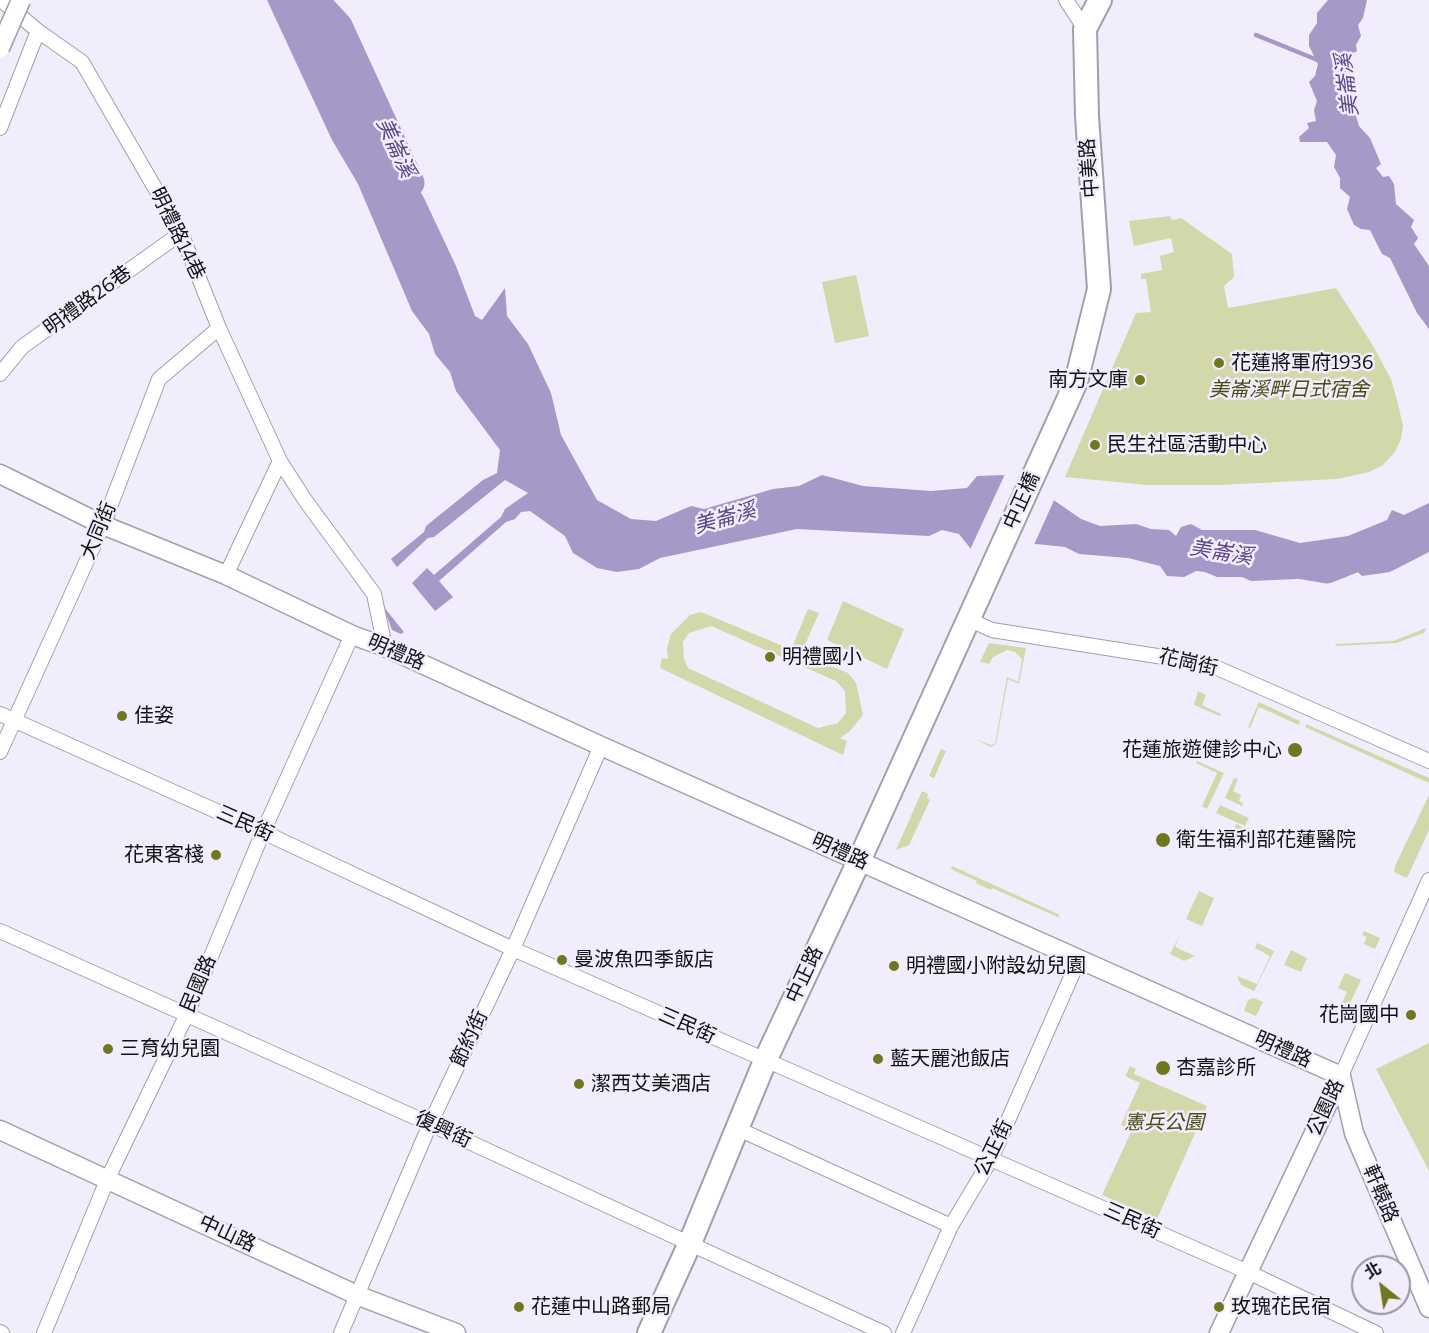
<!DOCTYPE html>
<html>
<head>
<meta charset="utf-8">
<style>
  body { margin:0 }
  #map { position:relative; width:1429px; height:1333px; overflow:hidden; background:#f1edfc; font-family:Bitter,"Noto Sans TC",serif }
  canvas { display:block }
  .north { position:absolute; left:1351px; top:1255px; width:60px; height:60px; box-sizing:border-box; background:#f1edfc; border:2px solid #9895a0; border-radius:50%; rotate:330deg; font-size:16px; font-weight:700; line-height:24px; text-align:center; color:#121116 }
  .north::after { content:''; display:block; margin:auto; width:21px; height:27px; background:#70771f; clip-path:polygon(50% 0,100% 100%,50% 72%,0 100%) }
</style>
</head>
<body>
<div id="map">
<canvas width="1429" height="1333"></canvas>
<div class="north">北</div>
</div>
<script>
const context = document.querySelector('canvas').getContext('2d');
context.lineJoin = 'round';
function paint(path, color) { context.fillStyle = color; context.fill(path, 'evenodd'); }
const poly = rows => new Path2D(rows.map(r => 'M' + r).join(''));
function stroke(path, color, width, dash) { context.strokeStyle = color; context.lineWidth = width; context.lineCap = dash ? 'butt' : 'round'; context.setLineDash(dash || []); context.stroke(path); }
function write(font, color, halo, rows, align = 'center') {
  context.font = font + ' Bitter,"Noto Sans TC",serif'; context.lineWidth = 5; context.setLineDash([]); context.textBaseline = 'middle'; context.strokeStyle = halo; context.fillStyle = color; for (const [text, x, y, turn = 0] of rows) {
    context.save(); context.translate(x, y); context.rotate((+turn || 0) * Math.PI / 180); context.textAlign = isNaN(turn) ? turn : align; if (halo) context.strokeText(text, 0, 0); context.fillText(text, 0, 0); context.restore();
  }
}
paint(poly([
  [1170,216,1172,220,1181,218,1232,254,1234,277,1224,286,1228,308,1336,288,1372,344,1391,379,1397,400,1403,426,1401,439,1395,452,1383,465,1369,472,1337,479,1219,485,1147,485,1065,477,1136,313,1151,312,1146,279,1141,279,1141,274,1162,270,1160,256,1174,252,1171,238,1134,246,1129,221],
  [856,275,869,336,835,343,822,282],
  [843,601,904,629,887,669,827,640],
  [808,609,819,613,803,649,793,645],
  [701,612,848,673,856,683,863,715,850,731,840,738,847,741,843,755,660,668,662,658,668,659,667,648,671,634,690,615],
  [711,626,836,681,845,691,846,713,838,723,818,728,688,668,684,659,683,642,689,633],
  [1426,628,1424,633,1396,643,1335,646,1336,644,1393,641],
  [989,643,1026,648,1019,684,1008,679,996,744,991,747,975,739,991,745,995,744,1007,677,1018,682,1022,659,1015,652,1007,650,993,657,989,664,980,662],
  [1198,691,1206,695,1202,705,1221,714,1220,716,1194,705],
  [1259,702,1300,721,1299,725,1259,707,1250,728,1248,727],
  [1306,724,1429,778,1429,783,1305,727],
  [941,749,946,751,934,778,929,776],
  [1197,761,1224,773,1207,809,1202,806,1217,773,1196,763],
  [1234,778,1238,779,1233,791,1241,795,1239,801,1243,803,1242,806,1225,798],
  [922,791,928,794,927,798,930,800,909,845,896,850],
  [1429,795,1429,830,1407,878,1394,872,1395,866],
  [1220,805,1249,818,1245,826,1216,813],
  [1236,824,1242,827,1231,851,1225,848],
  [952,866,1058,914,1060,918,992,888,991,890,976,883,977,881,951,869],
  [1199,891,1214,898,1202,926,1186,919],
  [1364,931,1380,938,1375,949,1364,944,1367,937,1362,935],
  [1179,936,1175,947,1195,956,1184,961,1170,954],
  [1257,943,1274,951,1254,991,1241,985,1237,976,1257,984,1270,956,1255,948],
  [1291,950,1307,958,1301,972,1284,965],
  [1345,973,1361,980,1348,1007,1341,1004,1347,992,1338,988],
  [1254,998,1263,1002,1256,1016,1244,1011,1248,1000],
  [1429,1043,1429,1171,1376,1069],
  [1130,1066,1136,1069,1134,1074,1207,1106,1157,1219,1102,1195,1132,1130,1121,1125,1140,1083,1125,1076]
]), '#d2d8a9');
paint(poly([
  [267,0,312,0,318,16,350,66,424,198,456,266,475,316,482,320,505,288,507,316,528,344,551,393,561,435,597,500,631,519,656,521,691,506,704,509,773,489,799,486,822,475,863,486,931,491,967,488,977,476,1005,475,1055,501,1081,519,1100,526,1136,524,1151,529,1169,530,1176,536,1181,527,1191,524,1202,530,1255,530,1300,543,1348,536,1387,520,1392,510,1404,515,1429,503,1429,552,1390,572,1362,576,1352,567,1347,571,1345,578,1332,576,1318,565,1296,579,1251,581,1242,577,1217,577,1205,572,1196,571,1184,577,1167,576,1160,566,1128,558,1079,554,1065,547,1036,544,971,549,959,534,942,530,929,536,797,529,660,558,639,569,617,572,597,568,573,553,565,536,530,511,521,512,515,519,506,522,439,581,453,597,435,611,412,583,427,568,434,575,501,517,505,509,528,493,505,480,434,537,428,538,397,567,391,559,424,532,426,526,483,480,497,473,500,450,456,391,450,372,435,354,429,334,412,311,358,184,332,140],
  [1328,0,1367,0,1363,18,1358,25,1361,36,1356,45,1357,51,1346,57,1346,78,1350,90,1354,93,1352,103,1359,126,1370,138,1381,164,1376,168,1383,177,1389,176,1394,184,1396,204,1414,220,1411,227,1418,238,1414,244,1429,266,1429,329,1417,313,1390,258,1382,254,1370,230,1361,229,1354,225,1347,209,1350,197,1340,188,1340,178,1334,167,1336,155,1327,142,1300,142,1299,137,1309,128,1307,123,1316,121,1314,110,1317,101,1309,82,1315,76,1318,64,1309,46,1309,35,1317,23,1317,13],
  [383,606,404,632,401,634,392,630]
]), '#a698c7');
paint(poly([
  [1006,472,1055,498,1033,547,969,552]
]), '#f1edfc');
stroke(poly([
  [1256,35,1320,61]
]), '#a698c7', 4.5);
stroke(poly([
  [315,0,339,26,411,183],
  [1279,562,1327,570,1357,558]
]), '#a698c7', 27);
const minor = poly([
  [1066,0,1085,29],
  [38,31,82,62,181,233,219,328,280,461,305,500,374,594,385,647],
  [0,128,38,31,1,0],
  [0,374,22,347,181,233],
  [226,575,280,461],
  [968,619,992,630,1208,664,1429,761],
  [0,714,263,832,513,949,1248,1272,1376,1333],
  [0,752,103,525,159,379,219,328],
  [0,931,430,1124,884,1333],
  [1341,1076,1429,880],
  [736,1128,951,1226],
  [0,1332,2,1333],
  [44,1333,108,1178,187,1014,263,832,352,635],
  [341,1333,430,1124,513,949,601,746],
  [903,1333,951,1226,991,1159,1079,959]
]);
const tertiary = poly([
  [0,474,103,525,226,575,352,635,385,647,601,746,1341,1076],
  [1341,1076,1354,1133,1429,1308],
  [0,1130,359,1296,456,1333],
  [1219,1333,1341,1076]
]);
const primary = poly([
  [649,1333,690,1243,765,1061,859,861,1076,382,1099,289,1087,116,1085,29,1100,0]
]);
stroke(minor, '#a29eac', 16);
stroke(tertiary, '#a29eac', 21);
stroke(primary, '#a29eac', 26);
stroke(minor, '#fff', 14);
stroke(tertiary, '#fff', 18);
stroke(primary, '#fff', 22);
const tertiaryBridge = poly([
  [0,48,21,0]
]);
stroke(tertiaryBridge, '#a29eac', 21, []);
stroke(tertiaryBridge, '#fff', 18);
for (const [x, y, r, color] of [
  [1219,363,6,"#70771f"],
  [1140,380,6,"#70771f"],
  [1095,445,6,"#70771f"],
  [770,657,6,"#70771f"],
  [122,716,6,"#70771f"],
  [1295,750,8,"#70771f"],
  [1163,840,8,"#70771f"],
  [216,855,6,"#70771f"],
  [562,960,6,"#70771f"],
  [894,966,6,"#70771f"],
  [1411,1015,6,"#70771f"],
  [108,1049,6,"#70771f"],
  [878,1059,6,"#70771f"],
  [1163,1068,8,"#70771f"],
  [579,1084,6,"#70771f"],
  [519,1307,6,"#70771f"],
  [1219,1307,6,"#70771f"]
]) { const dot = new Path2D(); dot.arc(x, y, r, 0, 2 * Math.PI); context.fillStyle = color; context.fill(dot); stroke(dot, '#f1edfc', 2); }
write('20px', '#121116', '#f1edfc', [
  ["中美路",1090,168,-94],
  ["明禮路14巷",177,234,64],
  ["明禮路26巷",88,301,-36],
  ["中正橋",1022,501,-66],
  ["大同街",99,531,-67],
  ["明禮路",396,653,23],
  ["花崗街",1188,663,13],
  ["三民街",245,824,24],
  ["明禮路",840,852,24],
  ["中正路",805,975,-65],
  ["民國路",199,984,-67],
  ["三民街",687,1026,24],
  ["節約街",470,1039,-65],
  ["明禮路",1283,1050,24],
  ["公園路",1326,1108,-65],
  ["復興街",443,1130,25],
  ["公正街",994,1148,-64],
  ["軒轅路",1380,1194,67],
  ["三民街",1132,1221,24],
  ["中山路",227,1234,25]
]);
write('20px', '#121116', '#f1edfc', [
  ["花蓮將軍府1936",1231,363],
  ["南方文庫",1128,380,"right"],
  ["民生社區活動中心",1107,445],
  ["明禮國小",782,657],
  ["佳姿",134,716],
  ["花蓮旅遊健診中心",1282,750,"right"],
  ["衛生福利部花蓮醫院",1176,840],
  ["花東客棧",204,855,"right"],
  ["曼波魚四季飯店",574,960],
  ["明禮國小附設幼兒園",906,966],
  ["花崗國中",1399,1015,"right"],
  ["三育幼兒園",120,1049],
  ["藍天麗池飯店",890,1059],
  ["杏嘉診所",1176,1068],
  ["潔西艾美酒店",591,1084],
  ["花蓮中山路郵局",531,1307],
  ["玫瑰花民宿",1231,1307]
], 'left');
write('italic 20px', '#484c10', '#f1edfc', [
  ["美崙溪畔日式宿舍",1289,390],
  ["憲兵公園",1164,1123]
]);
write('italic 21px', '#5c4683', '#f1edfc', [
  ["美崙溪",1348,85,-97],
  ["美崙溪",395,148,65],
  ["美崙溪",725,519,-16],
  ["美崙溪",1221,553,9]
]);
</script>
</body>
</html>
